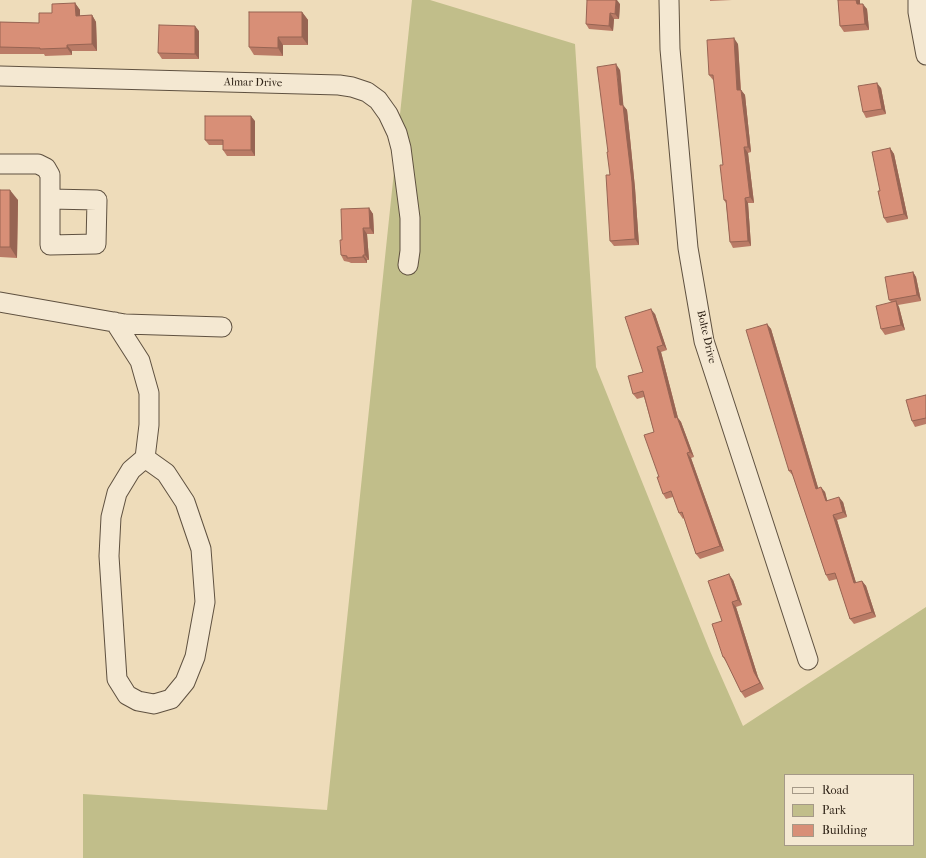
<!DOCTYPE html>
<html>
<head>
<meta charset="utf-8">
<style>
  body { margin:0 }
  #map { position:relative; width:926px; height:858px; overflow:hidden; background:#eedcba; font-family:"IM FELL French Canon",serif }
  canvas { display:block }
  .legend { position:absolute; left:784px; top:774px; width:130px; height:72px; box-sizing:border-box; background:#f4e8d2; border:1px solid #a59987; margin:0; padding:5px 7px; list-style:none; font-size:12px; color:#2f2317 }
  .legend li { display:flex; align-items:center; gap:8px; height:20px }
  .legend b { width:20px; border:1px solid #a59987 }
</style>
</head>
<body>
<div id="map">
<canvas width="926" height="858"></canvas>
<ul class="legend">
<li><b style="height:5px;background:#f4e8d2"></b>Road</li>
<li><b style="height:11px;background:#c1be8a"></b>Park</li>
<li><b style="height:11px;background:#d88f77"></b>Building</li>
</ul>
</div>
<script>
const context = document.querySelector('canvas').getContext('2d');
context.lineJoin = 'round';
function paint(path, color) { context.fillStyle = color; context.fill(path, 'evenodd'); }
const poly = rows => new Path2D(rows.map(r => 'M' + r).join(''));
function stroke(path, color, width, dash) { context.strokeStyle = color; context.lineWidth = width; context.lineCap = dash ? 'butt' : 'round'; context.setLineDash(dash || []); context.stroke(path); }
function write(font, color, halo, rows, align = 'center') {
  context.font = font + ' "IM FELL French Canon",serif'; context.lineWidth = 3; context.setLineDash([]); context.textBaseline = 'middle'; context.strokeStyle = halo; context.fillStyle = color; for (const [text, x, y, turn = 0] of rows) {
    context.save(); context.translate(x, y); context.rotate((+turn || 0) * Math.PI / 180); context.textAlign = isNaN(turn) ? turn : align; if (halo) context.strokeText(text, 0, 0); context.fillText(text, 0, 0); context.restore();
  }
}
paint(poly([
  [412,0,430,0,575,44,596,367,710,651,743,726,926,607,926,858,83,858,83,794,327,810],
  [785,775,913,775,913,845,785,845]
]), '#c1be8a');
const minor = poly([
  [669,0,670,49,688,248,704,341,808,660],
  [918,0,918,12,926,55],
  [0,76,339,85,352,87,367,92,378,100,388,114,397,133,401,148,410,218,410,251,408,265],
  [0,164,38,164,46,168,50,175,50,245,96,244,97,200,50,199],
  [0,302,125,324,222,327],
  [115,322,140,361,149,393,149,425,145,458,131,470,117,493,111,517,109,556,117,679,127,695,138,701,154,704,171,699,185,682,195,657,205,602,201,549,185,502,166,473,145,458]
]);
stroke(minor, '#5f5140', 21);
stroke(minor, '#f4e8d2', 19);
paint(poly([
  [710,0,732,0,710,1],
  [838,0,860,0,860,4,867,9,869,30,844,32,840,26],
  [75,3,80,10,80,16,92,15,96,22,97,51,72,51,72,55,45,56,44,54,0,54,0,22,39,23,52,13],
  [620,4,619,19,614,19,613,31,589,29,586,24],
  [302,12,308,20,308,45,283,45,283,56,254,55,249,47],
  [199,31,199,59,162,59,158,53],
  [738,44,741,90,745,95,751,152,748,153,754,203,748,203,751,246,733,248,730,242,726,203,724,200,723,165,714,80,713,80,709,75],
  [620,70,623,105,627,110,630,138,635,188,639,245,614,246,610,241,610,175,608,152],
  [881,88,886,114,866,118,863,112],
  [255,121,255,156,227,156,223,150,223,145,209,145,205,140],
  [890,148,894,154,908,219,887,223,884,218,880,191],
  [0,190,18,200,17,258,0,257],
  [369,208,373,214,374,234,367,234,369,260,367,260,367,263,351,263,349,262,344,261,341,255,342,240],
  [913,272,916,277,921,301,898,305,899,307,905,330,885,335,881,329,891,302,889,300],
  [655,314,667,350,661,352,678,418,681,422,694,457,691,458,724,551,700,559,696,554,684,518,683,519,679,513,673,497,666,499,663,494,659,477,654,432,644,397,637,399,633,394,643,372],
  [767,324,771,329,818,488,825,492,827,501,843,502,847,517,837,520,856,583,862,581,866,586,876,617,854,624,850,619,837,579,829,581,826,575,793,476,789,471],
  [926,395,926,424,915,427,912,421],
  [733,580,742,605,736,607,758,677,764,689,745,698,741,692,727,663,723,657,722,621]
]), '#ba7b66');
paint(poly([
  [616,0,617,0,620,4,619,19,615,14],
  [856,0,860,0,860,10,857,4],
  [75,3,80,10,80,22,76,16],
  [863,4,867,9,869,30,865,24],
  [302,12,308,20,308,45,302,37],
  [610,13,614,19,613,31,609,26],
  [92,15,96,22,97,51,92,44],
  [195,26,199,31,199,59,195,54],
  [278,37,283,45,283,56,278,48],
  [734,38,738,44,741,96,737,90],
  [67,45,72,51,72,55,67,48],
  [616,64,620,70,624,111,620,105],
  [877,83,881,88,886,114,882,109],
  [741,90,745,95,751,152,748,147],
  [623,105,627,110,630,138,635,188,639,245,635,239],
  [251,116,255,121,255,156,251,150],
  [744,147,748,153,754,203,750,197],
  [890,148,894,154,908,219,904,214],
  [10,190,18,200,17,258,10,247],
  [745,198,748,203,751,246,748,241],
  [369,208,373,214,374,234,370,228],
  [363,228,367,234,369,260,365,255],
  [363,255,367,260,367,263,363,257],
  [913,272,916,277,921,301,917,295],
  [896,301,899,307,905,330,901,325],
  [651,309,655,314,667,350,663,345],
  [767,324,771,329,820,494,816,489],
  [657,347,661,352,678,418,681,422,694,457,690,452,675,418],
  [687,453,691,458,724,551,720,546],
  [821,487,825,492,829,507,826,501],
  [839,497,843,502,847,517,843,512],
  [833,515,837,520,858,589,854,583],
  [729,574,733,580,742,605,738,600],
  [862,581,866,586,876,617,872,612],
  [732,602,736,607,758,677,764,689,760,683,754,672]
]), '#976453');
const building = poly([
  [587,0,616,0,615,14,610,13,609,26,586,24,587,0],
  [838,0,856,0,857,4,863,4,865,24,840,26,838,0],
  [75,3,76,16,92,15,92,44,67,45,67,48,40,49,40,48,0,47,0,22,39,23,39,13,52,13,52,4,75,3],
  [249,12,302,12,302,37,278,37,278,48,249,47,249,12],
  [159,25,195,26,195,54,158,53,159,25],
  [734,38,737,90,741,90,748,147,744,147,750,197,745,198,748,241,730,242,726,200,724,200,720,165,723,165,713,75,709,75,707,40,734,38],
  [616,64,620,105,623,105,626,132,632,182,635,239,610,241,606,175,610,175,607,152,608,152,597,67,616,64],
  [877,83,882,109,863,112,858,86,877,83],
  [205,116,251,116,251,150,223,150,223,140,205,140,205,116],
  [890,148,904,214,884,218,878,191,880,191,872,152,890,148],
  [0,190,10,190,10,247,0,247,0,190],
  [369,208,370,228,363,228,365,255,363,255,363,257,347,258,347,256,341,255,340,240,342,240,341,209,369,208],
  [913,272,917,295,889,300,885,277,913,272],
  [896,301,901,325,881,329,876,306,896,301],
  [651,309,663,345,657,347,675,418,677,417,690,452,687,453,720,546,696,554,682,512,679,513,671,491,663,494,657,477,659,477,644,435,654,432,643,391,633,394,628,376,643,372,625,317,651,309],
  [767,324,816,489,821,487,826,501,839,497,843,512,833,515,854,583,862,581,872,612,850,619,835,573,826,575,791,470,789,471,746,330,767,324],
  [926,395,926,418,912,421,906,400,926,395],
  [729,574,738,600,732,602,754,672,760,683,741,692,724,657,723,657,712,624,722,621,708,581,729,574]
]);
paint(building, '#d88f77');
stroke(building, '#976453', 1);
write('11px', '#2f2317', '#f4e8d2', [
  ["Almar Drive",253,83,1],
  ["Bolte Drive",706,337,77]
]);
</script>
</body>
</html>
